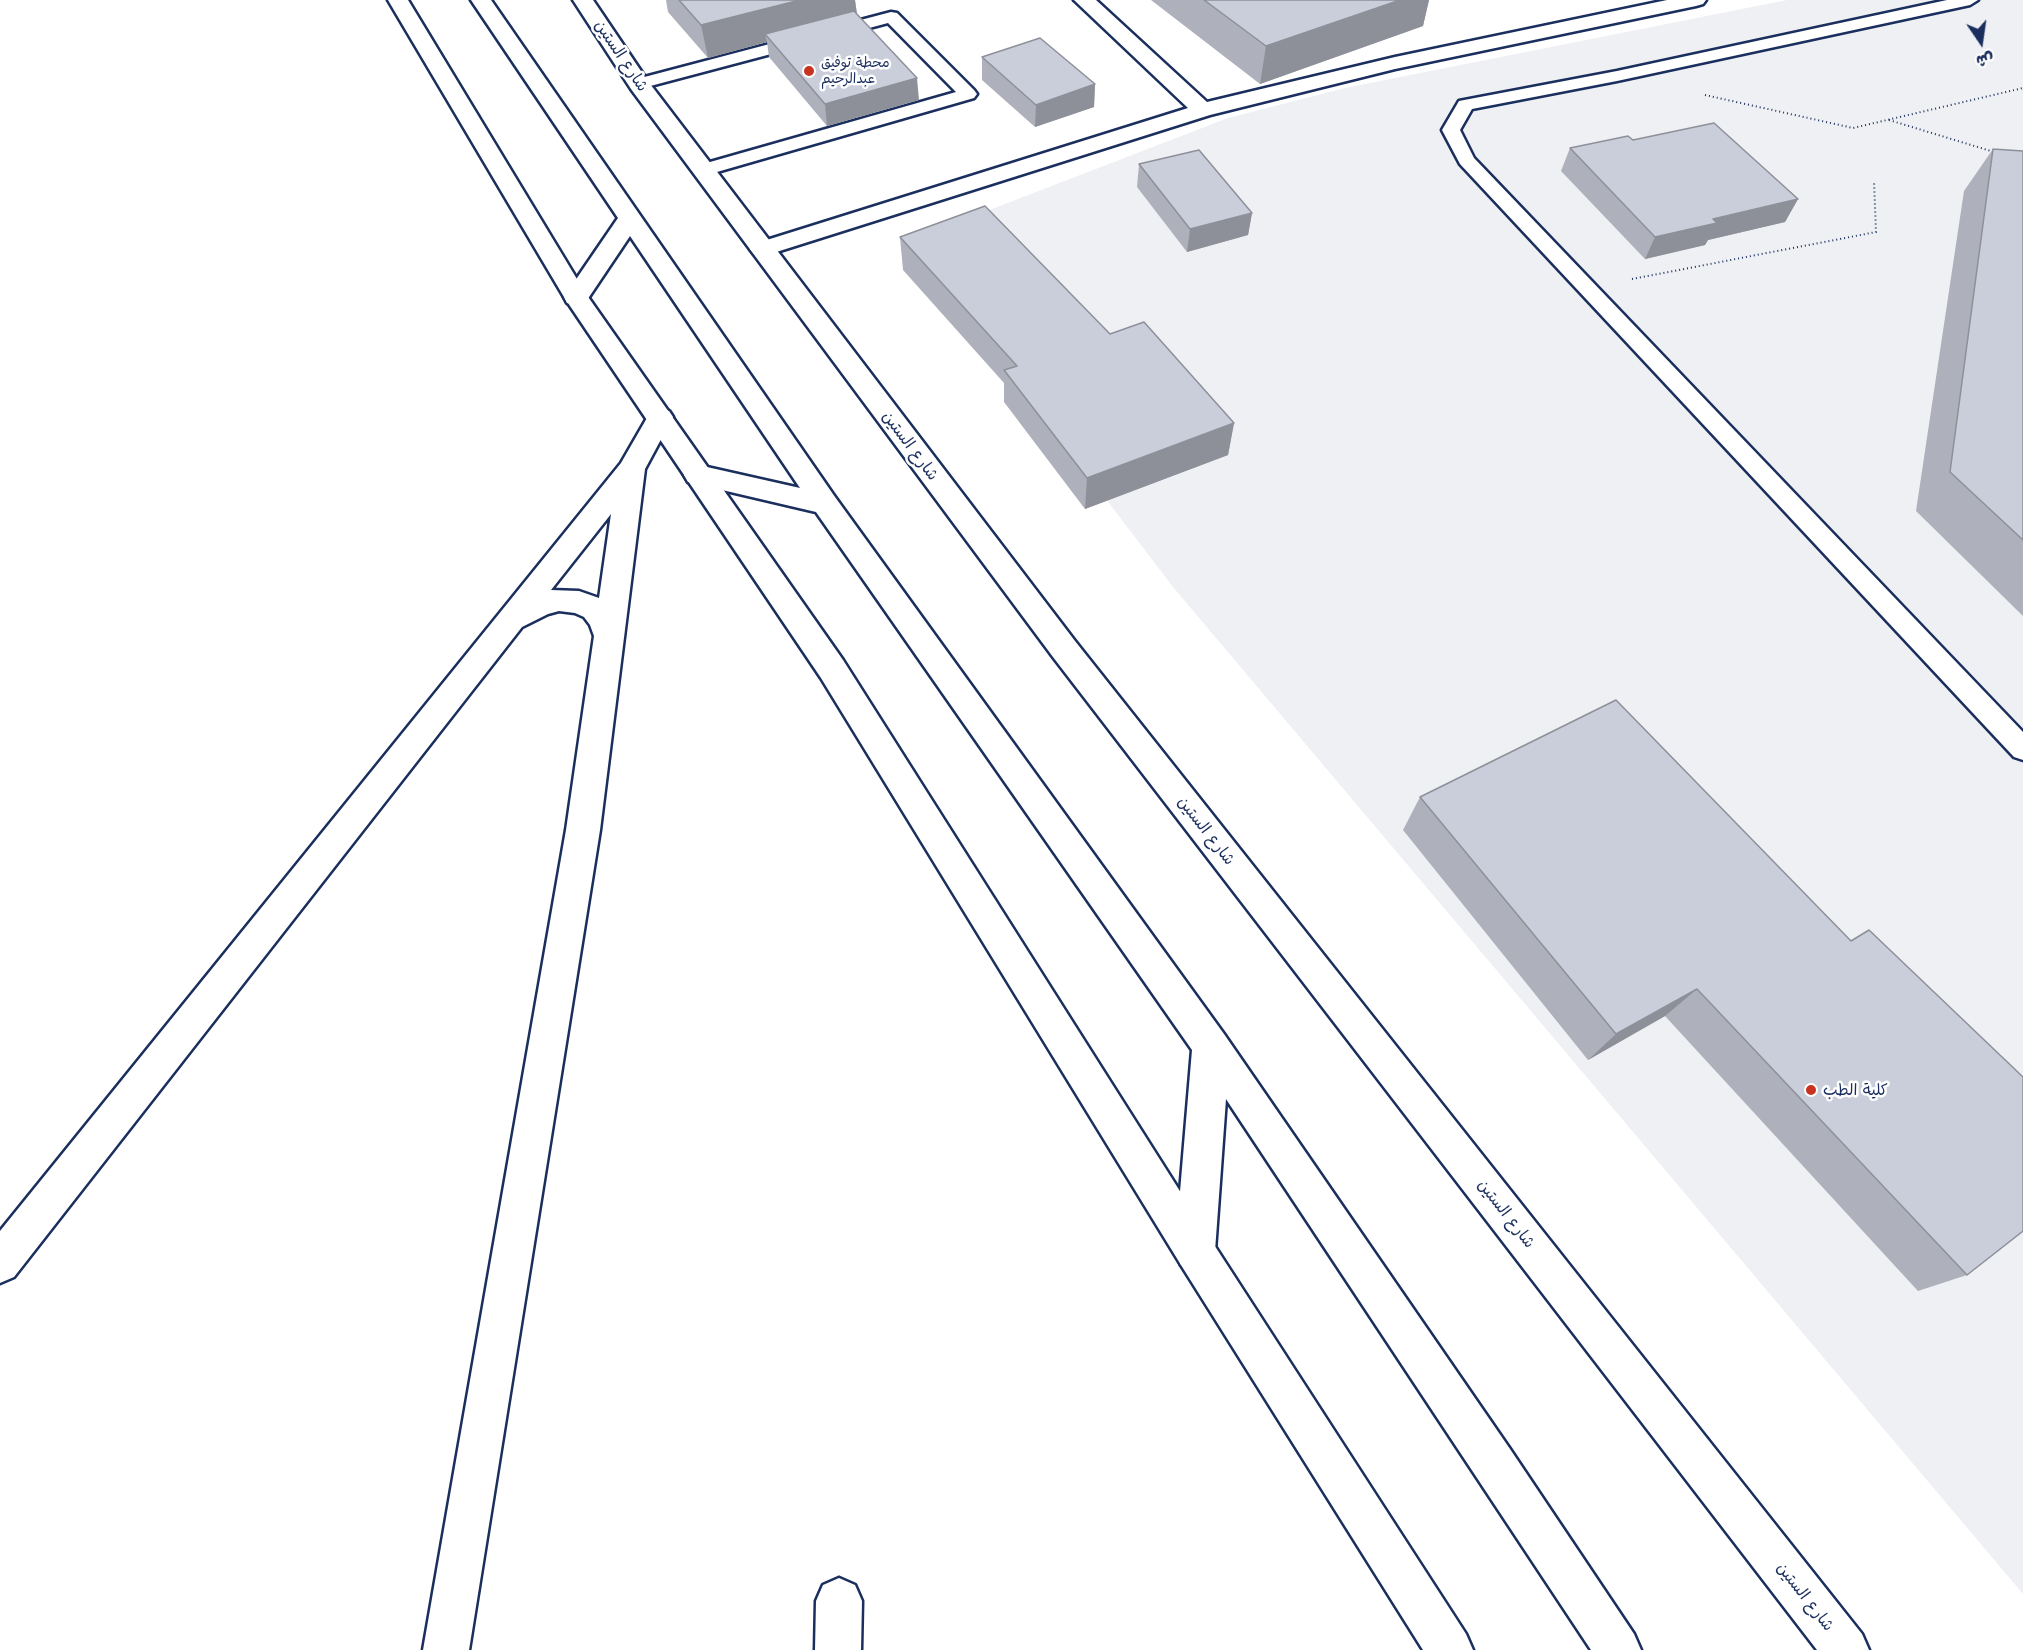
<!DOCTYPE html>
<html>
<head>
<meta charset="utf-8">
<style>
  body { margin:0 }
  #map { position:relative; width:2023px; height:1650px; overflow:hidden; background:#fff; font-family:"Comic Neue","Playpen Sans Arabic",sans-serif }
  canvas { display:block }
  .north { position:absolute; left:1951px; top:12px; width:60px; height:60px; -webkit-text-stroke:4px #fff; paint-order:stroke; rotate:167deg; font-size:16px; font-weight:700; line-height:24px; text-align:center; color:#1b2f5e }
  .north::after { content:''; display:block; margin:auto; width:21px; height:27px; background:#1b2f5e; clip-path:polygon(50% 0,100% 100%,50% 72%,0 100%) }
</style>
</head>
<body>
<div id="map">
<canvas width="2023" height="1650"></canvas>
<div class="north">ش</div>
</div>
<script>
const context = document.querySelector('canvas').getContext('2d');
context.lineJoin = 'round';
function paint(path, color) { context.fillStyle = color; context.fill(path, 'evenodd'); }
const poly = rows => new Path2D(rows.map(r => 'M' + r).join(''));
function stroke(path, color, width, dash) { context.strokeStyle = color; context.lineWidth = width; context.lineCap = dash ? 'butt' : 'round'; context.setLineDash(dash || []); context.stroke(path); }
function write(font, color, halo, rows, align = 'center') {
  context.font = font + ' "Comic Neue","Playpen Sans Arabic",sans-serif'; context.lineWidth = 5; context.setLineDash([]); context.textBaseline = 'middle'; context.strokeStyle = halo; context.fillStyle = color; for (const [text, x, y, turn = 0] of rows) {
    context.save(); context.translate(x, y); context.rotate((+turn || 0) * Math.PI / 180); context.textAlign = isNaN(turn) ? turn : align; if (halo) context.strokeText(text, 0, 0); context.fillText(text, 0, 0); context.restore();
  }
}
paint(poly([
  [1787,0,2023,0,2023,1594,1173,587,909,241,1228,118,1345,88]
]), '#eff0f4');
const service = poly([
  [1947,0,1978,0,1970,5,1617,81,1472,109,1460,130,1474,158,2023,732,2023,760,2014,757,1460,164,1442,130,1459,101,1617,71,1947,0],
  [891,12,897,13,974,90,977,94,974,98,703,176,696,174,694,170,696,166,956,92,888,23,639,89,633,88,630,84,633,80,891,12]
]);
const minor = poly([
  [1074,0,1096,0,1207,102,1395,57,1667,0,1706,0,1703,4,1696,6,1395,69,1210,115,770,254,762,256,754,254,750,249,754,244,1188,108,1074,0],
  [660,408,669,411,673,417,645,469,600,830,469,1650,423,1650,566,830,594,636,590,625,584,617,575,613,559,611,548,614,522,627,14,1277,0,1283,0,1231,621,463,651,411,660,408],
  [611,514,599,598,579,591,551,590,611,514],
  [839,1578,855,1585,862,1601,861,1650,815,1650,816,1601,823,1585,839,1578]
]);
const primary = poly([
  [388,0,408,0,586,294,843,660,1209,1237,1466,1634,1473,1650,1423,1650,1181,1265,821,678,564,297,388,0]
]);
const trunk = poly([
  [471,0,491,0,835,497,1224,1034,1510,1449,1634,1634,1641,1650,1591,1650,1226,1099,1215,1251,1209,1265,1195,1271,1181,1265,1175,1251,1192,1050,816,512,688,482,684,475,688,468,698,465,800,488,630,236,585,303,576,305,567,303,564,297,618,218,471,0],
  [573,0,593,0,647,80,1075,641,1862,1634,1869,1650,1817,1650,1053,657,631,89,573,0]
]);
stroke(service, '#1b2f5e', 5);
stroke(minor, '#1b2f5e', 5);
stroke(primary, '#1b2f5e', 5);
stroke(trunk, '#1b2f5e', 5);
stroke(poly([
  [1705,95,1853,128,2023,88],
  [1889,120,1994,152],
  [1632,279,1876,232,1874,181]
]), '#1b2f5e', 2, [1, 3]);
paint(service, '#fff');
paint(minor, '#fff');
paint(primary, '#fff');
paint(trunk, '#fff');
paint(poly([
  [666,0,855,0,857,14,919,100,827,126,769,57,767,42,708,58,668,12],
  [1151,0,1429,0,1423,26,1260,84],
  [982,57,1095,84,1094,107,1035,127,982,80],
  [1633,140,1798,199,1785,222,1708,240,1705,245,1645,259,1561,171,1570,148],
  [1993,149,2023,151,2023,616,1916,511,1964,191],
  [1139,164,1252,213,1248,235,1187,252,1137,187],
  [900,237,1110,334,1234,423,1228,455,1085,509,1004,402,1004,383,903,270],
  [1616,700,1967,1275,1918,1291,1665,1016,1588,1060,1403,830,1420,797]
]), '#aeb1bb');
paint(poly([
  [800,0,855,0,857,15,765,34,767,42,708,58,701,25],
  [1400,0,1429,0,1423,26,1260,84,1266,46],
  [917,78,919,100,827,126,825,104],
  [1095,84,1094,107,1035,127,1036,105],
  [1798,199,1785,222,1708,240,1705,245,1645,259,1655,237,1713,219],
  [1252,213,1248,235,1187,252,1190,229],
  [1234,423,1228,455,1085,509,1087,478],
  [1697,989,1665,1016,1588,1060,1616,1034]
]), '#8d9099');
const building = poly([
  [679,0,800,0,701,25,679,0],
  [1204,0,1400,0,1266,46,1204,0],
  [854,11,917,78,825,104,765,34,854,11],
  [1040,38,1095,84,1036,105,982,57,1040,38],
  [1714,123,1798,199,1713,219,1717,223,1655,237,1570,148,1628,136,1633,140,1714,123],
  [1993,149,2023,151,2023,540,1950,472,1993,149],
  [1199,150,1252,213,1190,229,1139,164,1199,150],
  [985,206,1110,334,1144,322,1234,423,1087,478,1004,370,1017,366,900,237,985,206],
  [1616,700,1851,941,1869,930,2023,1077,2023,1231,1967,1275,1697,989,1616,1034,1420,797,1616,700]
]);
paint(building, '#caceda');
stroke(building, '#8d9099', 1.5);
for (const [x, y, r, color] of [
  [809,71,6,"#c8321e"],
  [1811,1090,6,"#c8321e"]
]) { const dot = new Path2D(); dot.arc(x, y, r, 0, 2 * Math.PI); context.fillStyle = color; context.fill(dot); stroke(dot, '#fff', 2); }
write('14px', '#1b2f5e', '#fff', [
  ["محطة توفيق",821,63],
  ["عبدالرحيم",821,79]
], 'left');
write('16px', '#1b2f5e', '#fff', [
  ["شارع الستين",621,56,56],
  ["شارع الستين",910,446,53],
  ["شارع الستين",1206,831,52],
  ["شارع الستين",1506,1214,52],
  ["شارع الستين",1805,1597,52]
]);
write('16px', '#1b2f5e', '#fff', [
  ["كلية الطب",1823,1090]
], 'left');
</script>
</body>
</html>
